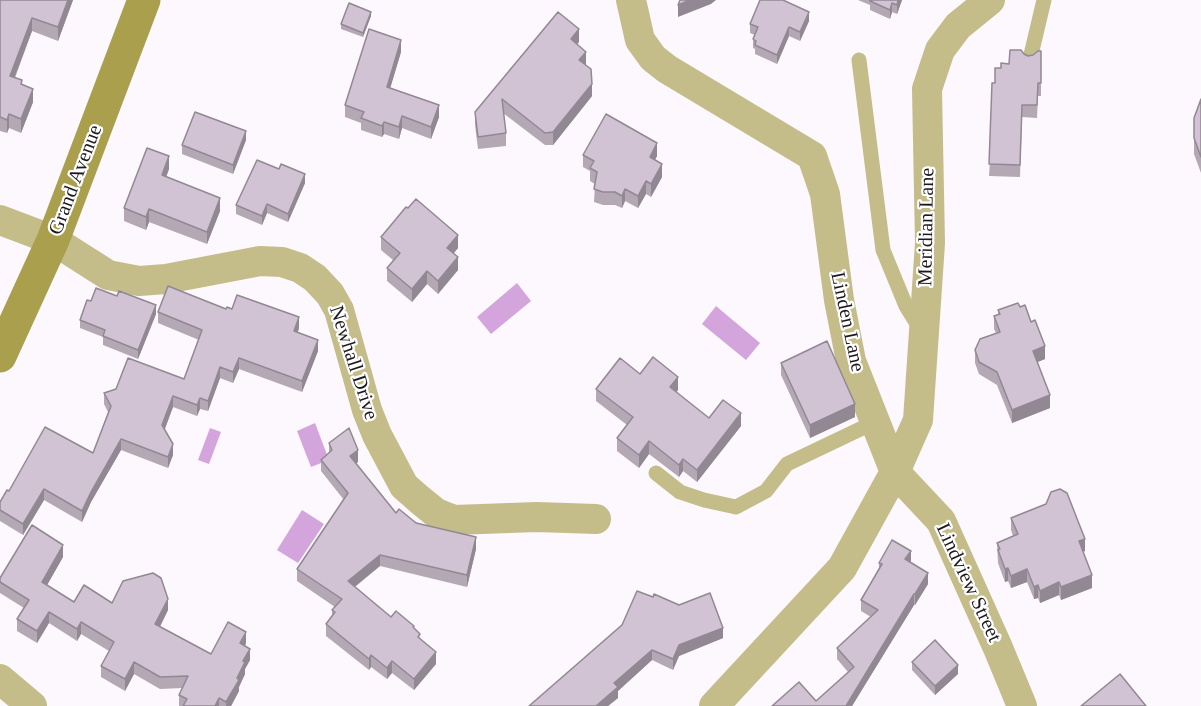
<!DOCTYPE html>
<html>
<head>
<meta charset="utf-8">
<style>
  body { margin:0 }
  canvas { display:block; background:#fdf7fe }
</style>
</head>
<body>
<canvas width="1201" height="706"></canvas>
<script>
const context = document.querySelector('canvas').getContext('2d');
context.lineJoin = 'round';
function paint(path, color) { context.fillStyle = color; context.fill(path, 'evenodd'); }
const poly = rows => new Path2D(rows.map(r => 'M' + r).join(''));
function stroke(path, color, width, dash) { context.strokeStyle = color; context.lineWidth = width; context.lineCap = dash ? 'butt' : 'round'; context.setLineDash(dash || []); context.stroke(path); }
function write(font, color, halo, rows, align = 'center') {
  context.font = font + ' "Times New Roman",serif'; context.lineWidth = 4.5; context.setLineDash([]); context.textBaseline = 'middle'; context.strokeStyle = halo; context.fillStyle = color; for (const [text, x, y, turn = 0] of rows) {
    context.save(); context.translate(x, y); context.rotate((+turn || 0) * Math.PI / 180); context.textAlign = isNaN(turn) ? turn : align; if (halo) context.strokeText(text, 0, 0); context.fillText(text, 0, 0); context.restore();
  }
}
paint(poly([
  [517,283,531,301,491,334,477,317],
  [716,306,760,343,746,360,702,324],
  [315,423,329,460,311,467,297,431],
  [210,428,221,432,209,464,198,460],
  [302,510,324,524,298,563,277,550]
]), '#d4a4dd');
stroke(poly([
  [1030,59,1044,0],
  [859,60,883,250,906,306,921,330],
  [656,473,680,492,704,500,736,507,766,491,787,464,875,422]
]), '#c4bd89', 15);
stroke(poly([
  [631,0,640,40,653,58,667,69,812,156,825,194,839,300,851,361,895,472,842,568,714,706],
  [990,0,958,26,940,50,927,89,930,243,918,420,895,472,941,521,998,648,1022,706],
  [0,220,53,240,108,275,139,281,166,279,260,261,282,262,300,268,315,278,330,294,339,310,367,410,377,435,404,486,420,500,436,513,454,520,537,517,596,519],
  [0,679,32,706]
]), '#c4bd89', 30);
stroke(poly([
  [0,356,53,240,144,0]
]), '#aa9f4d', 33);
paint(poly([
  [0,0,73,0,58,41,32,31,15,78,22,84,33,102,21,133,9,128,7,133,0,131],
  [858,0,902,0,897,14,892,12,890,19,870,10,870,5],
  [371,16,363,37,341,29,341,24],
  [809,21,800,41,789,36,777,64,755,54,755,49,753,48,753,39,755,35,750,33,750,24],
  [579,42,577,44,586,64,592,96,553,145,545,145,503,113,506,133,506,146,478,149,475,125,475,112],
  [1041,51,1041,96,1038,96,1037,118,1022,117,1020,177,989,176,995,83,1001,68,1024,54,1028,56,1033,55],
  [401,52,390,88,439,117,431,139,402,128,399,139,384,134,382,137,361,130,361,123,345,117,345,105],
  [1201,99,1201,173,1194,154,1194,118],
  [246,140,233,174,182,154,182,145],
  [583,155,657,156,655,160,662,177,651,197,646,194,638,208,625,201,622,208,615,205,603,205,594,202,595,184,590,181,590,171,583,167],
  [169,169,166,177,220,211,207,244,149,222,146,230,124,221,124,208],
  [305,183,288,222,267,213,262,225,236,214,236,205],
  [381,237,458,248,453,254,458,270,438,294,427,284,412,302,387,281,387,268,393,260,381,250],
  [226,309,299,328,298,332,318,351,302,392,239,369,233,383,220,378,208,411,200,409,197,416,173,407,165,429,173,455,168,468,121,450,91,502,82,522,44,500,23,535,0,521,0,502,9,491,93,453,108,412,104,404,104,393,184,379,199,340,158,323,158,312],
  [998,310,1045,359,1037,362,1050,408,1012,423,997,385,979,374,975,363,975,350,996,333,994,329,994,316,998,314],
  [156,314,138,359,103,345,103,337,80,328,80,320],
  [781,363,855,417,810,438,781,375],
  [640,374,678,390,676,392,709,418,741,426,697,482,683,471,679,477,649,454,639,468,617,451,617,438,627,425,596,401,596,389],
  [329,443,358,462,356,463,396,513,476,549,467,587,380,566,355,587,391,617,414,629,436,664,414,690,392,673,387,679,371,667,369,670,326,636,326,624,332,616,332,610,335,607,297,581,297,569,344,500,321,471,321,460,329,453],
  [1011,518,1085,551,1083,552,1092,588,1061,600,1059,595,1040,603,1038,598,1034,599,1027,582,1011,588,1008,581,1005,582,998,563,997,543,1013,536,1011,530],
  [63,557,47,585,74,602,112,603,168,610,160,627,211,654,246,643,245,646,250,660,245,669,245,674,239,687,239,691,231,706,179,706,179,695,182,688,160,689,134,674,125,691,101,677,101,666,109,651,81,634,77,641,49,623,37,643,17,631,17,619,24,608,0,593,0,578],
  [910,562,928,584,915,605,914,605,852,706,772,706,816,701,848,672,837,659,837,648,871,617,861,611,861,600,879,570,879,563],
  [653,597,723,638,679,656,673,670,652,660,618,691,618,698,608,706,529,706],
  [912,662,958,674,935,695,912,670]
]), '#b4a8b5');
paint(poly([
  [68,0,73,0,58,41,58,27],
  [690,0,716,0,711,4,678,17,678,5],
  [898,0,902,0,897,14,897,5],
  [892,3,892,12,890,19,890,10],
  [371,12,371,16,363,37,363,33],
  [809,12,809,21,800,41,800,32],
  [32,18,32,31,10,89,10,76],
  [789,27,789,36,777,64,777,55],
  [579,29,579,42,571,52,571,39],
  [401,40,401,52,387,99,387,87],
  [586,52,586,64,579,73,579,60],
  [592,84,592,96,553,145,553,132],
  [33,89,33,102,21,133,21,119],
  [439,105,439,117,431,139,431,127],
  [9,114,9,128,7,133,7,120],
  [402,116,402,128,399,139,399,127],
  [384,122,384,134,382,137,382,126],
  [246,131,246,140,233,174,233,165],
  [657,143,657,156,650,169,650,157],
  [169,156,169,169,162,188,162,175],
  [662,164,662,177,651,197,651,184],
  [305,174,305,183,288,222,288,214],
  [646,181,646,194,638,208,638,196],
  [625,189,625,201,622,208,622,196],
  [220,198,220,211,207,244,207,232],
  [267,204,267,213,262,225,262,216],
  [149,209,149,222,146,230,146,217],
  [458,235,458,248,447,261,447,248],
  [458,257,458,270,438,294,438,281],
  [427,271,427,284,412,302,412,289],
  [156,305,156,314,138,359,138,350],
  [299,317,299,328,294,342,294,331],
  [318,340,318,351,302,392,302,381],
  [1045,346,1045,359,1033,364,1033,351],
  [239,358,239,369,233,383,233,372],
  [220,367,220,378,208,411,208,401],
  [678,377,678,390,670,400,670,387],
  [1050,395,1050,408,1012,423,1012,410],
  [173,396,173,407,162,436,162,425],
  [200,398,200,409,197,416,197,405],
  [855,404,855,417,810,438,810,425],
  [741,413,741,426,697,482,697,470],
  [121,439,121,450,91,502,82,522,82,511,91,492],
  [649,441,649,454,639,468,639,455],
  [173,444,173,455,168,468,168,457],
  [358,450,358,462,350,468,350,456],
  [683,459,683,471,679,477,679,465],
  [44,489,44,500,23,535,23,524],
  [476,537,476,549,467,587,467,575],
  [1085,539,1085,551,1079,554,1079,541],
  [63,545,63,557,42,594,42,582],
  [911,551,911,562,905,559],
  [380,555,380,566,348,592,348,581],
  [1008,568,1008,581,1005,582,1005,569],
  [1027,569,1027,582,1011,588,1011,576],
  [928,573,928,584,915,605,915,594],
  [1092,575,1092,588,1061,600,1061,587],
  [1059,582,1059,595,1040,603,1040,591],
  [1038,585,1038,598,1034,599,1034,587],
  [914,594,914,605,852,706,846,706],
  [168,599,168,610,155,636,155,624],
  [49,612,49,623,37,643,37,631],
  [81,622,81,634,77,641,77,629],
  [723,628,723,638,679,656,673,670,673,659,679,645],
  [246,632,246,643,240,655,240,643],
  [250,649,250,660,245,669,245,674,239,687,239,691,231,706,226,706,226,702,243,661],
  [652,650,652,660,618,691,618,698,608,706,596,706,614,683],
  [436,652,436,664,414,690,414,679],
  [371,655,371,667,369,670,369,659],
  [392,661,392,673,387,679,387,668],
  [134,662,134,674,125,691,125,679],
  [958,665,958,674,935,695,935,686],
  [219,698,219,706,215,706]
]), '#928894');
const building = poly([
  [0,0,68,0,58,27,32,18,10,76,22,80,21,84,33,89,21,119,9,114,7,120,0,117,0,0],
  [680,0,690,0,678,5,680,0],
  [760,0,783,0,809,12,800,32,789,27,777,55,755,45,756,41,753,39,758,27,750,24,760,0],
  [870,0,898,0,897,5,892,3,890,10,870,1,870,0],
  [349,3,371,12,363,33,341,24,349,3],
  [558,12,579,29,571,39,586,52,579,60,591,69,592,84,553,132,545,133,502,99,506,133,478,137,475,112,558,12],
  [369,29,401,40,387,87,439,105,431,127,402,116,399,127,384,122,382,126,361,118,364,112,345,105,369,29],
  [1010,50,1021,50,1024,54,1028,56,1033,55,1038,51,1041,51,1041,83,1038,83,1037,105,1022,105,1020,165,989,164,992,83,995,83,995,68,1001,68,1001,63,1009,64,1010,50],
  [1201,99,1201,157,1194,138,1194,118,1201,99],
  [195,112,246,131,233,165,182,145,195,112],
  [606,114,657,143,650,157,662,164,651,184,646,181,638,196,625,189,622,196,615,192,603,192,594,189,597,172,590,168,594,161,583,155,606,114],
  [147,148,169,156,162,175,220,198,207,232,149,209,146,217,124,208,147,148],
  [257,160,279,169,281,164,305,174,288,214,267,204,262,216,236,205,257,160],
  [416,199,458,235,447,248,458,257,438,281,427,271,412,289,387,268,400,253,381,237,406,207,408,208,416,199],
  [168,286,226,309,227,307,232,309,237,295,299,317,294,331,318,340,302,381,239,358,233,372,220,367,208,401,200,398,197,405,173,396,162,425,173,444,168,457,121,439,91,492,82,511,44,489,23,524,0,510,0,502,7,490,9,491,45,427,93,453,111,406,104,393,116,389,128,358,184,379,202,330,158,312,168,286],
  [96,288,117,296,119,291,156,305,138,350,103,336,105,330,80,320,87,300,91,301,96,288],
  [1018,303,1020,307,1025,305,1031,322,1035,320,1045,346,1033,351,1050,395,1012,410,997,372,979,362,975,350,980,339,1000,332,994,316,1000,314,998,310,1018,303],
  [827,341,855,404,810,425,781,363,827,341],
  [653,357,678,377,670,387,709,418,723,400,741,413,697,470,683,459,679,465,649,441,639,455,617,438,633,417,596,389,620,358,640,374,653,357],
  [349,428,358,450,350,456,396,513,399,509,416,523,476,537,467,575,380,555,348,581,391,617,396,611,414,626,413,627,420,634,418,637,436,652,414,679,392,661,387,668,371,655,369,659,326,624,335,612,332,610,342,599,297,569,348,493,321,460,332,450,329,443,349,428],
  [1060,489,1067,493,1085,539,1079,541,1092,575,1061,587,1059,582,1040,591,1038,585,1034,587,1027,569,1011,576,1008,568,1005,569,998,550,1000,549,997,543,1018,534,1011,518,1046,504,1051,492,1060,489],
  [32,525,63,545,42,582,74,602,84,585,112,603,123,581,153,573,161,578,168,599,155,624,211,654,228,622,246,632,240,643,250,649,243,661,245,662,237,678,239,680,226,702,219,698,215,706,183,706,187,699,179,695,188,676,160,677,134,662,125,679,101,666,114,642,81,622,77,629,49,612,37,631,17,619,29,600,0,582,0,578,32,525],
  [892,540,911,551,905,559,928,573,915,594,914,594,846,706,772,706,799,682,816,701,854,667,837,648,878,610,861,600,882,564,879,563,892,540],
  [637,591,653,597,654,594,679,605,710,593,723,628,679,645,673,659,652,650,614,683,618,687,596,706,529,706,622,625,637,591],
  [935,640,958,665,935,686,912,662,935,640],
  [1120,674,1146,706,1081,706,1120,674]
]);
paint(building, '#d1c3d3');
stroke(building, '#928894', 1.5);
write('20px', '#1d181e', '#fff', [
  ["Grand Avenue",76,180,-69],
  ["Meridian Lane",927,227,-89],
  ["Linden Lane",847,322,78],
  ["Newhall Drive",353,363,72],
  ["Lindview Street",968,583,65]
]);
</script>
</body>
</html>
